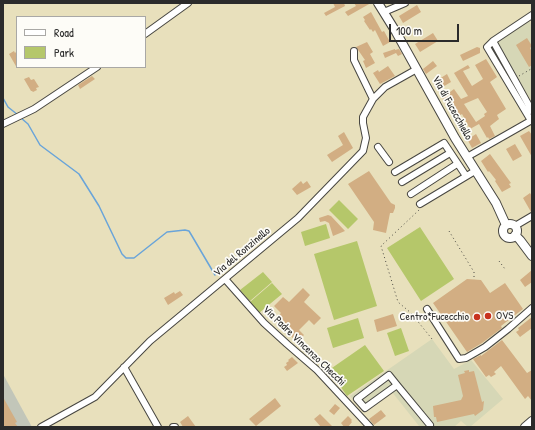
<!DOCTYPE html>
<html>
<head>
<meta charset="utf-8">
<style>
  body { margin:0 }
  #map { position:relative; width:535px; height:430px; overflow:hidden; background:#e8e0bc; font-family:"Patrick Hand",sans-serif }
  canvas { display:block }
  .frame { position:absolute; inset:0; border:4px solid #2b2b2b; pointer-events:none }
  .legend { position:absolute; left:16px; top:16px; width:130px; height:52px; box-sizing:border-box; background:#fdfcf7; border:1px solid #a9a8a5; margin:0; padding:5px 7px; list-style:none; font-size:12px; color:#2b2b2b }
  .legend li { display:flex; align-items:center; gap:8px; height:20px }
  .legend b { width:20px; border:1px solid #a9a8a5 }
  .scale { position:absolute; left:389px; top:24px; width:70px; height:18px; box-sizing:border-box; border:2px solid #2b2b2b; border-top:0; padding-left:5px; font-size:12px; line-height:14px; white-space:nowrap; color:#2b2b2b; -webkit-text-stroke:3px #fdfcf7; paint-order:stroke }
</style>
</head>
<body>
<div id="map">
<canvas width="535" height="430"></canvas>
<div class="frame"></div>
<ul class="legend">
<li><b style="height:5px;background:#fff"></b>Road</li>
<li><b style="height:11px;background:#b5c76a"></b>Park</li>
</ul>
<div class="scale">100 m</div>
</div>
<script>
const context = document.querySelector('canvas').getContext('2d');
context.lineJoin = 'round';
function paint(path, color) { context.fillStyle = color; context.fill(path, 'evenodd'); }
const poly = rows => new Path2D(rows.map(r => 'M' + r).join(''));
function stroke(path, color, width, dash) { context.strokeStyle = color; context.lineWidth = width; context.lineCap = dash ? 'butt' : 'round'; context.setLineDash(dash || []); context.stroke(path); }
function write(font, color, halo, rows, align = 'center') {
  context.font = font + ' "Patrick Hand",sans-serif'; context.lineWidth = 3.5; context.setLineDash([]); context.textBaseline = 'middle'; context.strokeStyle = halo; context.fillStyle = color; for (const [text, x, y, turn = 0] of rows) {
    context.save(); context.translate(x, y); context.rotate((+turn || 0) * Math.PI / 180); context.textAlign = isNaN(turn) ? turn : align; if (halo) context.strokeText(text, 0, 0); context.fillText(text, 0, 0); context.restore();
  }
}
paint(poly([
  [529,21,532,26,532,102,496,42],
  [432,339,454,369,471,360,503,399,470,427,468,427,461,421,454,427,418,427,419,426,392,392,364,413,350,396]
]), '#d6d7b6');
paint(poly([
  [3,374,32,427,3,427]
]), '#c2c6b9');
paint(poly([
  [339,200,358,219,348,229,329,210],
  [326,224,330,238,305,246,301,232],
  [420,227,454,279,421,301,387,248],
  [357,241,377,306,334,320,314,254],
  [263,272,272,282,250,301,240,290],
  [272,283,282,294,259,313,250,302],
  [358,318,364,338,333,348,327,328],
  [401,328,409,351,395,356,387,333],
  [365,345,384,371,347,396,329,370]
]), '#b5c76a');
stroke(poly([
  [3,98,8,107,18,115],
  [21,118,28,124,40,145,79,174,99,206,122,254,126,258,134,258,167,232,185,230,189,231,192,236,215,275]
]), '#69a4d9', 1.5);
paint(poly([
  [333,3,344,3,345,6,326,16,324,13,335,7],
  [354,3,371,3,348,16,345,12,356,6],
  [417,5,421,12,403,23,399,16],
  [371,12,382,32,384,31,390,42,383,46,375,30,373,32,371,29,370,30,364,21,365,20,363,17],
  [433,33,438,41,420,52,415,44],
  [527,38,532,46,530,48,532,52,532,65,529,67,516,45],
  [367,42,373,52,370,54,375,63,366,68,363,61,365,60,356,47],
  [477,47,480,48,480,53,463,61,460,55],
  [395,49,395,50,399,49,402,54,398,56,396,53,385,58,383,53],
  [14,51,15,53,17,51,17,68,9,54],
  [486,59,497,77,490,82,506,109,497,115,499,119,490,126,495,136,489,139,488,137,487,138,479,124,470,129,462,114,459,116,450,102,446,104,442,98,454,89,461,99,468,96,454,73,468,65,470,68,463,71,472,86,483,79,475,65],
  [478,98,487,112,484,114,485,116,476,122,464,104],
  [433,61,437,66,426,74,423,69],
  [388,66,395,76,380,84,373,73,378,70,379,72],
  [447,74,451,82,441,88,436,81],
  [92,76,95,79,80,89,78,85],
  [29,77,31,80,34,79,39,87,36,88,37,90,33,92,32,91,31,91,24,79],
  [529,131,532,135,532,157,520,136],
  [344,132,353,148,332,162,327,155,343,145,338,136],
  [476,134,481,143,472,148,466,137,469,135,470,138],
  [515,144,522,156,513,161,506,149],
  [490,154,511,183,509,184,511,187,502,192,495,181,496,180,489,171,488,172,481,161],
  [369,171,391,203,395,205,395,208,393,213,390,213,386,233,373,230,374,222,348,184],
  [301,181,303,184,307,181,311,187,297,195,292,189],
  [530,193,532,196,531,212,523,198],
  [328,215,331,216,345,231,333,236,329,223,325,221,320,222,319,218],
  [532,270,532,282,525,287,520,280],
  [467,279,481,280,490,293,505,283,523,309,501,326,502,328,482,343,467,352,433,303],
  [303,288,310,295,304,302,321,318,314,325,309,320,299,330,304,335,297,342,274,320,281,313,274,306,283,297,289,302],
  [180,291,183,295,168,305,164,298,174,292,175,294],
  [393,314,397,326,377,332,374,320],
  [532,317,532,328,520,337,516,332,519,330,518,328],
  [502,340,527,373,532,370,532,401,528,396,525,399,501,366,494,372,496,374,491,377,489,375,486,377,473,359,481,355,481,356],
  [292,357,298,363,287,371,284,367,287,365,286,363,289,361,288,360],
  [469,370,469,372,474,371,482,402,484,401,483,410,475,416,474,414,437,422,436,417,434,417,433,406,461,400,463,396,458,375,465,373,464,371],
  [3,397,17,422,15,423,18,427,3,427],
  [275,398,281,406,256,426,249,419],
  [335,404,340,408,334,415,329,411],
  [381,410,386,416,374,425,369,419],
  [320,414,333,427,321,427,314,419],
  [188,416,193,423,196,427,183,427,180,422],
  [348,416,352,420,351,421,352,422,348,427,344,427,341,423]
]), '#d2ae83');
const minor = poly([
  [384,12,405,3],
  [532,15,493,41,487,47,530,119,532,119],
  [145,34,188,3],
  [493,41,532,111],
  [354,51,354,60,373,99],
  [3,124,34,109,97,67],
  [378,147,389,162],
  [467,157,532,120],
  [395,172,444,143,466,176],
  [402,182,450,153],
  [411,194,457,164],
  [420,204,475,171],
  [515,226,532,216],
  [225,279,264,323,287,344,317,370,370,427],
  [427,309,459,359,466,358,485,347,508,329,532,308],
  [124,367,158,427],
  [397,385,365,408,357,399,389,375,397,385,430,425],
  [41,427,95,397,150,341,298,218,363,151,366,138,363,123,363,117,373,99,385,87,417,69],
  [173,427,175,427]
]);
const major = poly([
  [378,3,396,32,455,138,496,203,506,225],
  '503 231a7 7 0 1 1 14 0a7 7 0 1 1-14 0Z',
  [515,235,520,240,532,256],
  [525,427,532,421]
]);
stroke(minor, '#474641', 8);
stroke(major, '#474641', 10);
stroke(poly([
  [519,76,531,69],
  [419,210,381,246,398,302,411,313,432,339],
  [449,231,474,272,474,280],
  [499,261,505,269]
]), '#474641', 1, [1, 3]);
stroke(minor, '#fff', 6);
stroke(major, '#fff', 8);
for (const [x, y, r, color] of [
  [488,316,4,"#c8321e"],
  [477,317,4,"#c8321e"]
]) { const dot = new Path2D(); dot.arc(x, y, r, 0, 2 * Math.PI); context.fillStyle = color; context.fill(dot); stroke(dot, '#fdfcf7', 1.5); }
write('11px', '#2b2b2b', '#fdfcf7', [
  ["Via di Fucecchiello",452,108,61],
  ["Via del Ronzinello",242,252,-40],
  ["Via Padre Vincenzo Checchi",304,346,44]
]);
write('11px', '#2b2b2b', '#fdfcf7', [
  ["OVS",496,316],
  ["Centro*Fucecchio",469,317,"right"]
], 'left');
</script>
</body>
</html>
